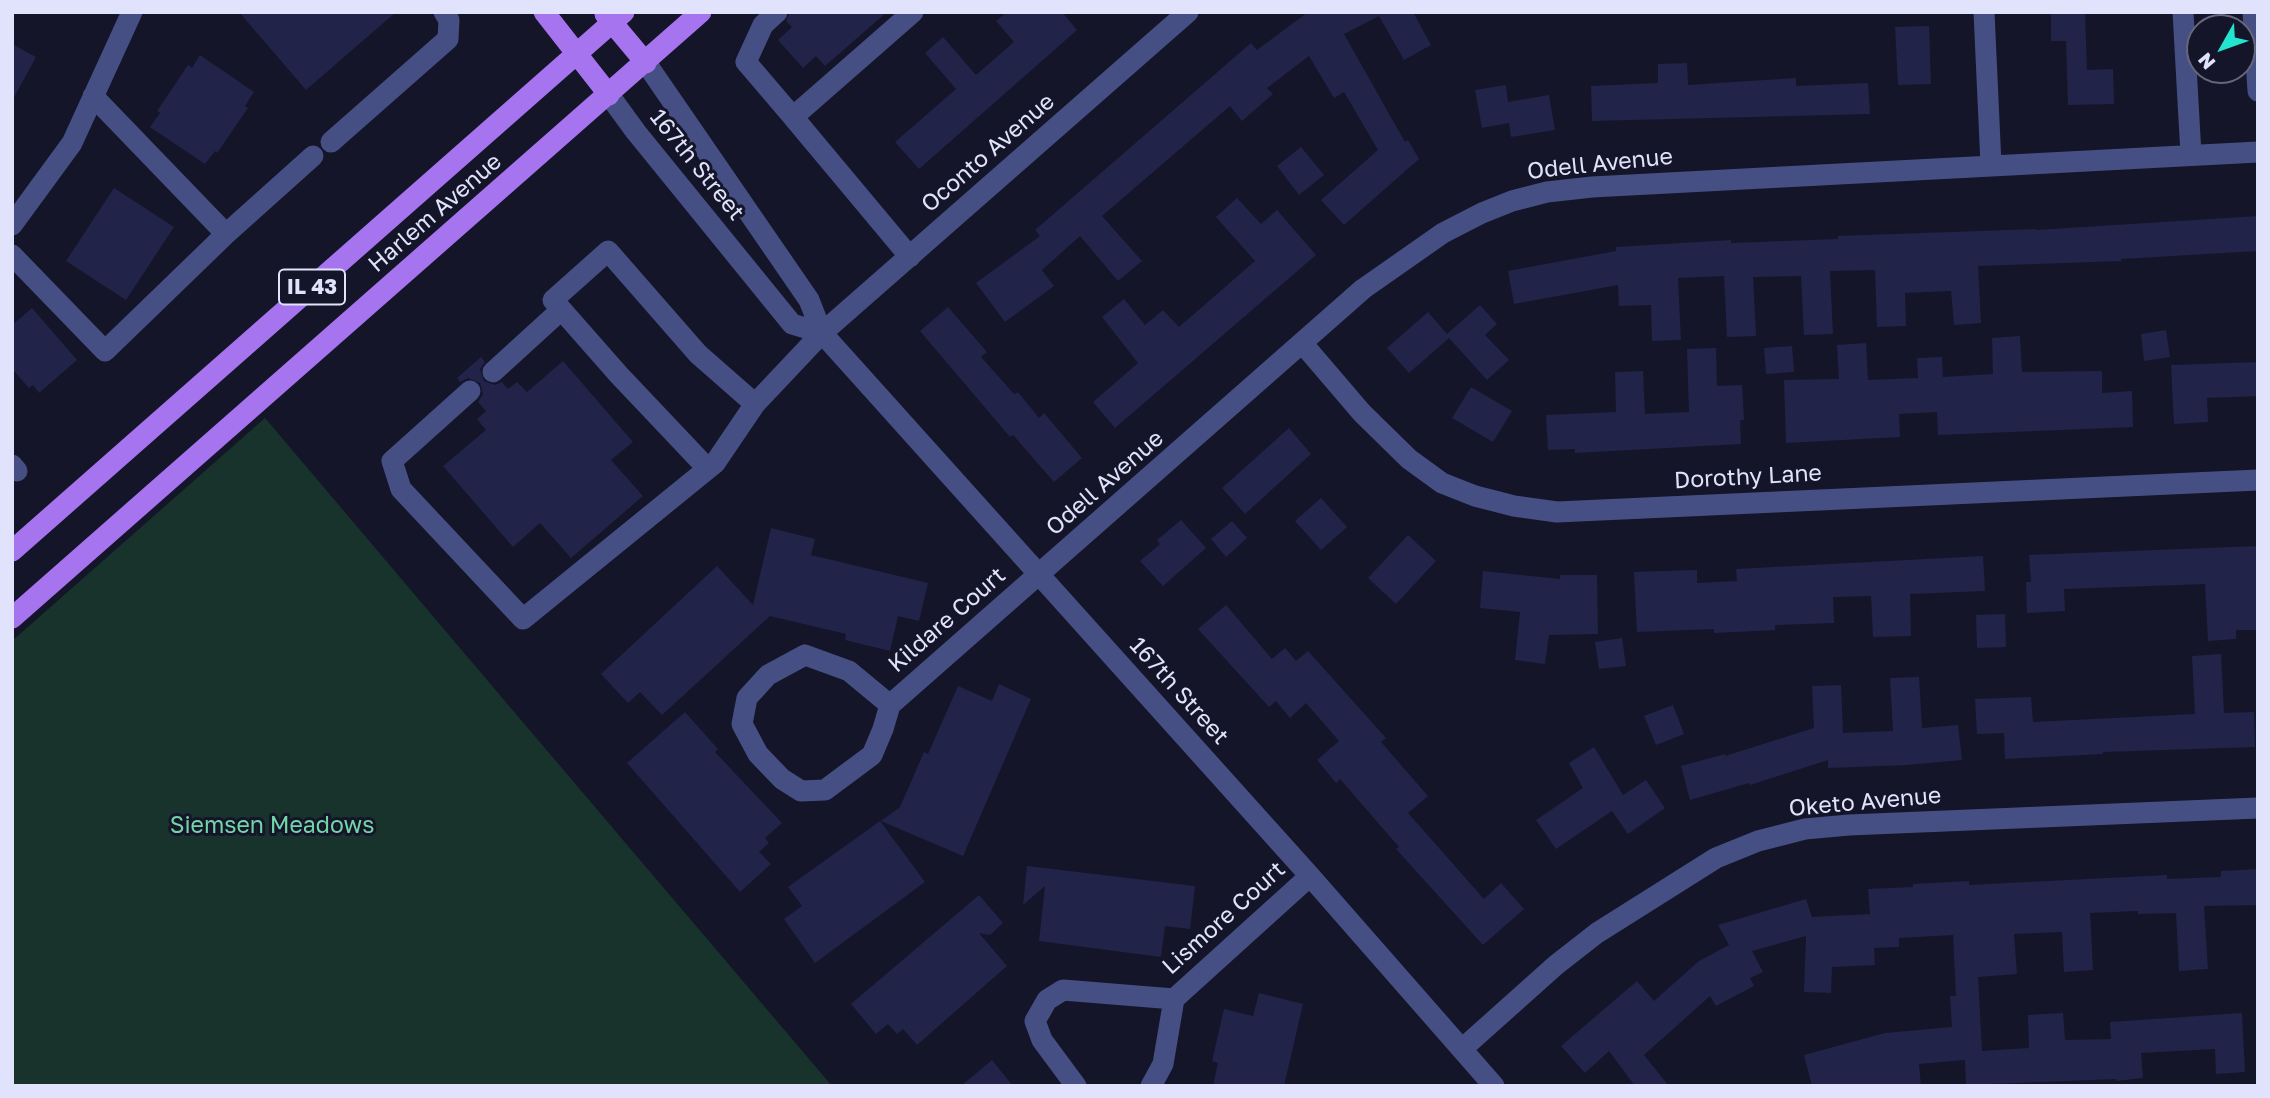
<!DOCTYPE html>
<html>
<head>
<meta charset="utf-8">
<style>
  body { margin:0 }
  #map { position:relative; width:2270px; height:1098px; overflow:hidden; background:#141529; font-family:"Golos Text",sans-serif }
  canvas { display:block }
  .frame { position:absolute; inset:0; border:14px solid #e0e3fb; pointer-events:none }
  .north { position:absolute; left:2186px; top:14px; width:70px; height:70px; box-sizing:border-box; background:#141529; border:2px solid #66677d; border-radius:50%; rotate:230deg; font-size:19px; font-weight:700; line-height:28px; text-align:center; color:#e0e3fb }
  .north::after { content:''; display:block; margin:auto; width:24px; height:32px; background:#22e5d0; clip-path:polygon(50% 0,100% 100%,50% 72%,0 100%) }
</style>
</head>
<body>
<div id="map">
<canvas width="2270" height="1098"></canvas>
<div class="frame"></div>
<div class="north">N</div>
</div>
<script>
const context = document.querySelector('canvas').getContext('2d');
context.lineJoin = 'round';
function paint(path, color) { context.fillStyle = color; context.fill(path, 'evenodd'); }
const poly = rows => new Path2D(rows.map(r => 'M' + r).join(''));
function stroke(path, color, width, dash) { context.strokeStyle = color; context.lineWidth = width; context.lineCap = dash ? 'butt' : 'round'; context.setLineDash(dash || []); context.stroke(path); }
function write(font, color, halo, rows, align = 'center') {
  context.font = font + ' "Golos Text",sans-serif'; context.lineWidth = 6; context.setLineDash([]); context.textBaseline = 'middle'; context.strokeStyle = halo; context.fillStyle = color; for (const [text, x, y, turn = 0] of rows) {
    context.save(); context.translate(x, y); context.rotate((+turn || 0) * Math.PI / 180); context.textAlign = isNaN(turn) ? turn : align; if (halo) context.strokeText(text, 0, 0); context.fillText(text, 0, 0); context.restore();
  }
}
paint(poly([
  [265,418,504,700,832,1086,12,1086,12,641]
]), '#18332c');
paint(poly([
  [239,12,396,12,306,90],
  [790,12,887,12,825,66,816,56,803,68,778,40,792,27,786,21],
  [1007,12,1062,12,1077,30,919,169,895,142,956,89,925,53,943,37,976,75,1014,42,996,21],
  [1308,12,1413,12,1431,45,1404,60,1379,16,1344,34,1405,142,1408,140,1419,159,1344,225,1321,200,1378,150,1344,92,1334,98,1309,56,1267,88,1273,94,1242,121,1230,106,1102,216,1142,261,1118,281,1080,236,1042,270,1054,286,1005,322,976,283,1040,236,1035,230,1251,43,1257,50],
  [2051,12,2085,12,2087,70,2113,69,2114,104,2068,105,2066,41,2051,41],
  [1929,26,1931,84,1898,85,1895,27],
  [12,44,36,57,12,101],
  [200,55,254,92,245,106,248,108,217,153,215,151,205,164,150,127,160,113,157,111,188,65,192,68],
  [1687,63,1688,85,1796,78,1796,86,1868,83,1870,114,1592,121,1591,86,1658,83,1658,64],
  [1506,85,1508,102,1549,95,1555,130,1511,137,1509,123,1482,128,1475,90],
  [1301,147,1324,175,1299,195,1277,166],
  [114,188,174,227,126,300,66,261],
  [1237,198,1261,224,1277,210,1316,255,1115,428,1093,402,1138,363,1102,317,1124,299,1145,325,1163,310,1179,327,1255,261,1216,217],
  [2258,216,2258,251,2121,259,2121,261,1978,266,1981,323,1954,325,1951,291,1905,293,1906,326,1877,327,1875,270,1830,271,1833,334,1804,335,1801,276,1753,277,1756,336,1727,337,1724,276,1678,278,1681,340,1652,341,1651,305,1619,306,1618,285,1514,304,1508,271,1616,251,1616,247,1731,240,1731,243,1838,239,1838,236,2036,229,2036,230],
  [1480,305,1497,324,1485,335,1509,360,1487,380,1449,338,1409,373,1387,348,1428,312,1447,334],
  [948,307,987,352,981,357,1014,394,1018,392,1039,418,1044,413,1082,458,1054,482,1013,435,1010,437,920,331],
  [32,308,77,360,39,393,33,385,29,388,12,369,12,325],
  [2166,330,2170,357,2144,361,2141,334],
  [2020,336,2022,372,2102,371,2102,393,2132,391,2133,427,1938,435,1937,412,1899,414,1900,437,1786,443,1784,380,1839,379,1837,345,1866,343,1868,380,1918,378,1917,358,1942,357,1943,377,1993,374,1992,338],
  [1792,346,1794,372,1766,374,1764,348],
  [1716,348,1717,386,1742,385,1744,420,1740,420,1741,444,1575,453,1575,449,1548,450,1546,415,1616,412,1615,372,1643,371,1645,414,1689,412,1687,349],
  [481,357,485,362,480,369,484,381,495,385,502,382,508,389,517,382,527,392,563,361,633,442,611,460,643,496,571,558,540,523,513,547,443,466,486,430,477,419,486,411,478,402,483,394,480,383,468,378,460,382,457,378],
  [2258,362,2258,396,2207,398,2208,422,2174,424,2171,365],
  [1471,387,1512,411,1493,442,1452,418],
  [1289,428,1311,454,1245,514,1222,488],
  [1321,498,1347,527,1321,550,1295,521],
  [1181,520,1206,548,1163,586,1140,561,1160,544,1157,540],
  [1232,521,1247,538,1226,557,1211,539],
  [771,528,815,539,811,555,928,583,919,621,898,616,890,651,845,640,846,634,770,616,662,715,640,692,628,703,601,674,717,566,753,605],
  [1408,535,1436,561,1396,604,1368,578],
  [2258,546,2258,630,2236,630,2236,639,2208,641,2205,584,2064,589,2065,611,2027,613,2026,582,2031,582,2029,555],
  [1983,556,1985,591,1910,594,1911,636,1873,637,1871,596,1833,597,1834,623,1775,625,1775,630,1714,633,1714,629,1637,632,1634,572,1697,570,1697,583,1737,581,1736,569],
  [1483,571,1560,579,1560,575,1597,575,1598,634,1549,635,1545,664,1515,660,1520,612,1480,608],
  [1226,605,1272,659,1285,648,1296,661,1308,651,1386,738,1381,742,1428,796,1408,813,1484,899,1501,883,1524,909,1483,945,1396,849,1399,847,1340,779,1336,783,1317,760,1339,741,1306,703,1290,718,1276,701,1269,707,1198,629],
  [2005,614,2006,647,1977,648,1976,615],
  [1622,638,1626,666,1599,669,1595,642],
  [2221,654,2224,713,2254,712,2255,747,2103,752,2103,754,2005,759,2004,733,1977,734,1975,699,2031,697,2033,722,2195,714,2192,656],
  [1919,677,1922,728,1958,725,1962,760,1907,765,1828,768,1828,760,1750,785,1749,783,1690,800,1681,766,1725,754,1725,756,1814,728,1812,686,1841,685,1843,733,1893,731,1890,678],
  [999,684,1031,699,963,856,881,821,900,807,924,752,928,754,958,686,992,701],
  [1673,705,1684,734,1656,745,1644,716],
  [685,712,718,749,715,752,782,823,765,838,769,843,759,852,771,864,740,892,627,763],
  [1594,747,1623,795,1646,780,1665,808,1628,834,1612,811,1556,849,1536,820,1583,788,1569,763],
  [880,821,925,882,815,963,784,919,802,906,788,887],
  [1027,866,1195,886,1190,929,1165,926,1161,957,1039,941,1045,886,1023,905],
  [2258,869,2258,905,2204,906,2208,969,2179,971,2176,913,2138,914,2138,911,2090,913,2093,970,2064,972,2062,932,2014,934,2017,974,1978,977,1982,1051,2029,1048,2028,1015,2063,1013,2065,1040,2111,1039,2110,1022,2242,1013,2245,1072,2216,1074,2215,1049,2141,1053,2143,1078,2116,1081,2116,1079,1966,1085,1965,1060,1919,1064,1921,1086,1812,1086,1804,1055,1885,1033,1952,1027,1950,996,1956,996,1953,935,1899,938,1899,947,1874,948,1875,965,1832,967,1831,993,1804,992,1806,936,1752,951,1763,972,1750,978,1754,986,1716,1006,1710,996,1644,1055,1669,1086,1635,1086,1609,1051,1585,1073,1561,1046,1637,981,1654,1001,1699,961,1729,945,1718,925,1806,899,1812,917,1870,914,1868,889,1913,887,1913,884,1969,881,1969,885,2167,875,2167,879,2221,877,2221,871],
  [979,895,1003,923,990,935,979,933,1007,966,917,1045,903,1029,897,1034,888,1024,876,1034,851,1004],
  [1259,993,1303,1004,1284,1086,1213,1086,1218,1063,1212,1061,1224,1009,1253,1016],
  [992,1060,1013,1086,961,1086]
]), '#222348');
stroke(poly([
  [777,12,763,25,746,62,793,117],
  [1984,12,1991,165],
  [2183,12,2191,155],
  [2253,12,2258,91],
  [646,63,809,300,822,333,1310,876,1494,1086],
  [609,95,636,132,792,324,822,333],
  [93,96,226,234,313,156],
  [331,142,448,39,449,20,444,12],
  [12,225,72,143,132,12],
  [12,255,105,351,226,234],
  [910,257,793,117,913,12],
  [1303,344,1362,413,1409,459,1442,483,1475,496,1514,506,1557,512,2258,480],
  [493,372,561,310],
  [470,391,392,461,401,489,523,619,715,463,755,404,822,333,1188,12],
  [12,465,17,471],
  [708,469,619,375,553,300,608,251,698,354,755,404],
  [805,655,849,671,890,705,883,729,872,755,825,790,801,791,782,779,758,754,742,724,747,698,768,675,805,655],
  [890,705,1363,289,1443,233,1482,213,1512,201,1547,192,1592,187,2258,152],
  [1462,1049,1556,965,1597,933,1716,858,1758,841,1805,829,1849,825,2258,808],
  [1076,1086,1042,1040,1035,1021,1047,1000,1063,990,1174,999],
  [1151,1086,1163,1064,1174,999,1310,876]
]), '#454f83', 21);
stroke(poly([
  [544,12,609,95],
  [605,14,646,63],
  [12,551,624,12],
  [12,618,701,12]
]), '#a774ef', 21);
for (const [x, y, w] of [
  [312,287,66]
]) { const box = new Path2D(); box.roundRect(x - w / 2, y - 17.5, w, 35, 5); context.fillStyle = '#141529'; context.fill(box); stroke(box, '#e0e3fb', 2); }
write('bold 21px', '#e0e3fb', null, [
  ["IL 43",312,287]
]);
write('23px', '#e0e3fb', '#141529', [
  ["Oconto Avenue",988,153,-41],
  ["Odell Avenue",1600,164,-6],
  ["167th Street",697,165,51],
  ["Harlem Avenue",435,213,-41],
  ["Dorothy Lane",1748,477,-3],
  ["Odell Avenue",1105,483,-41],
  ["Kildare Court",947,620,-41],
  ["167th Street",1179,691,48],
  ["Oketo Avenue",1865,802,-5],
  ["Lismore Court",1224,918,-42]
]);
write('23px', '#73d4a8', '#141529', [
  ["Siemsen Meadows",272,826]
]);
</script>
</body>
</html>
